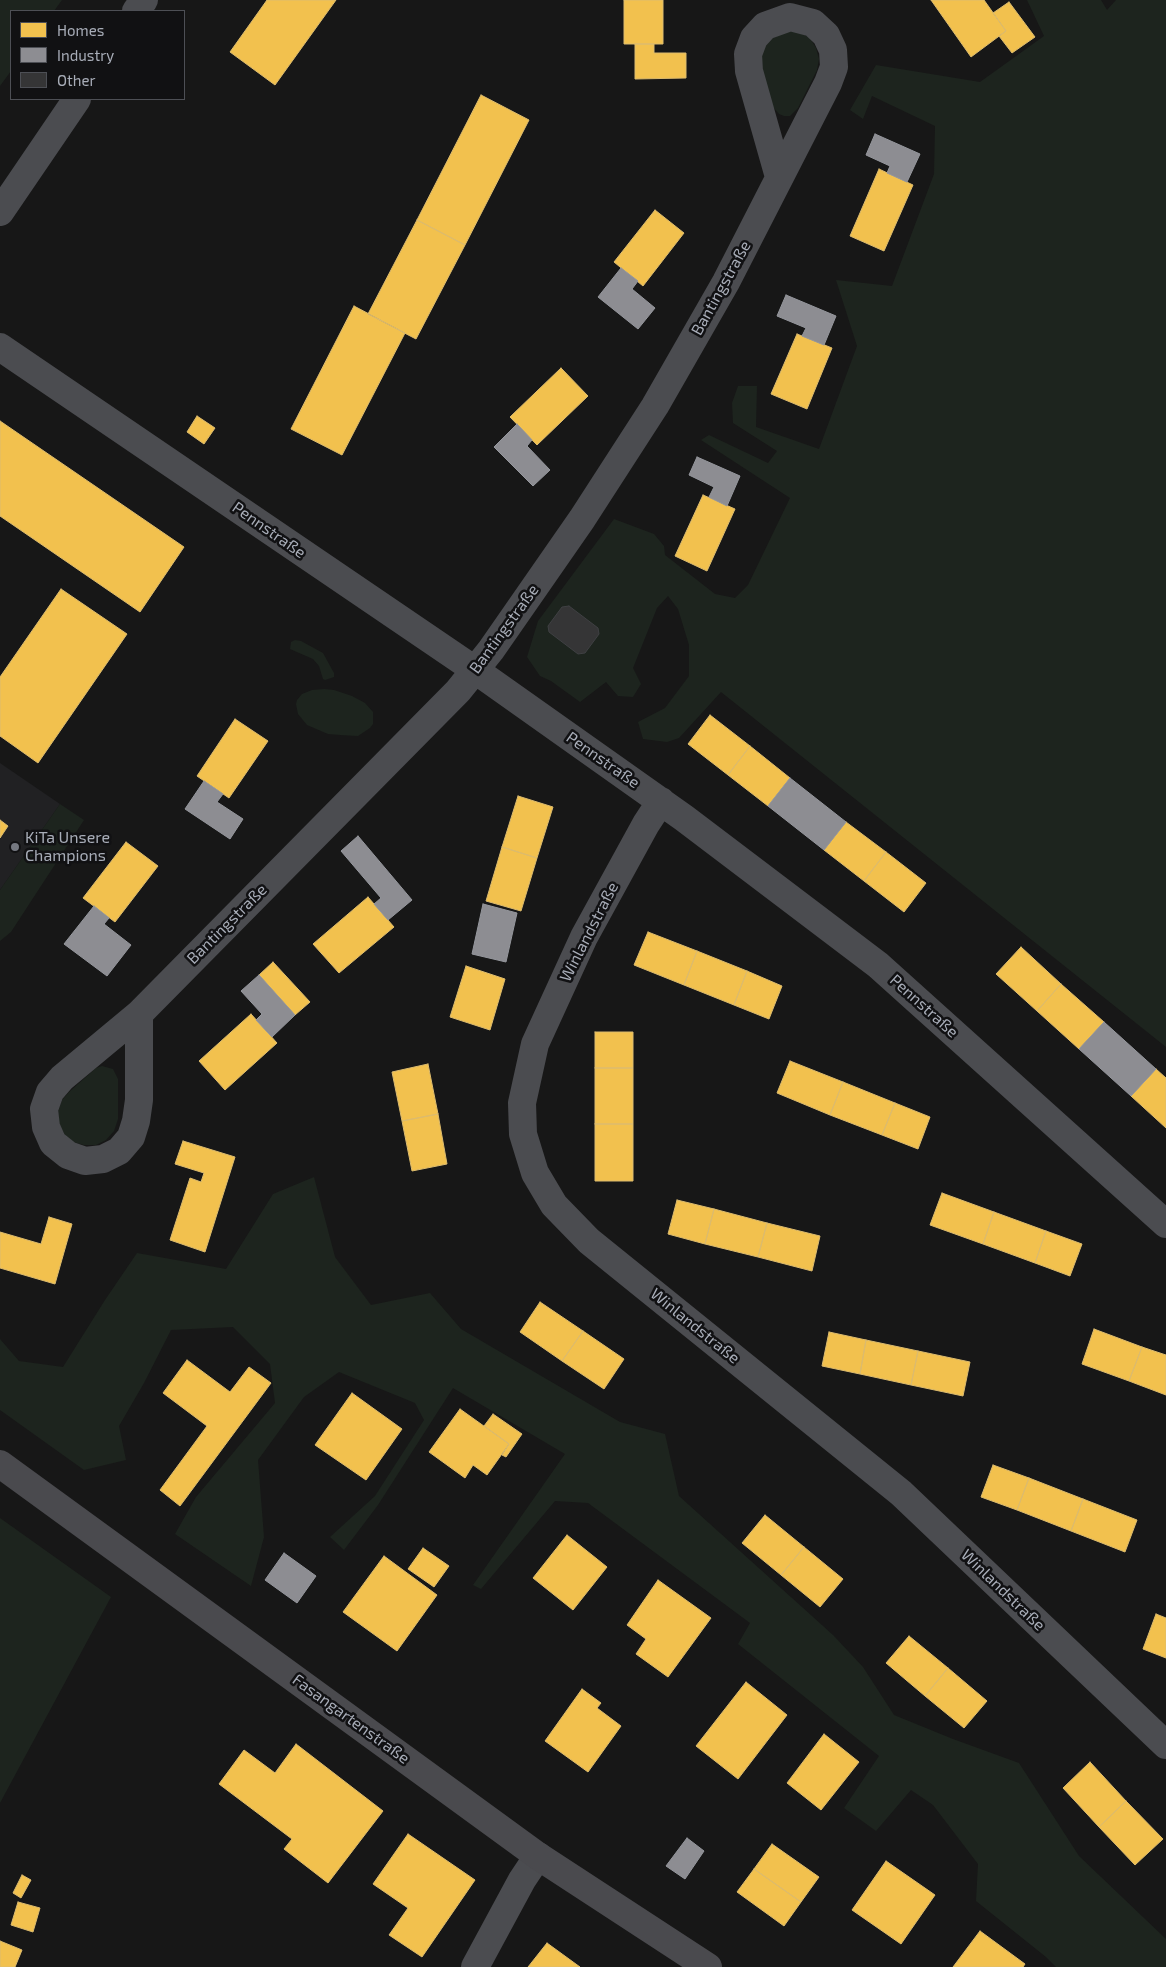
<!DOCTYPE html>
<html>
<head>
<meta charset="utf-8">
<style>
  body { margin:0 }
  #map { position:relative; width:1166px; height:1967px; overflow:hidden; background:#171717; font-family:"Exo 2",sans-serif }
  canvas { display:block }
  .legend { position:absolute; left:10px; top:10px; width:175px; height:90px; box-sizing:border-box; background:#111113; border:1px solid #4d4f55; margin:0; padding:6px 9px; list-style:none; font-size:15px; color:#a8adb8 }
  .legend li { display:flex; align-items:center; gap:10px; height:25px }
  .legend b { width:25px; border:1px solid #4d4f55 }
</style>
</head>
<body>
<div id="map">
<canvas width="1166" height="1967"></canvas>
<ul class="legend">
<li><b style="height:14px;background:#f2c14e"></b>Homes</li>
<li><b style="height:14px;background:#8d8d92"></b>Industry</li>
<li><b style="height:14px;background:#353536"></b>Other</li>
</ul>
</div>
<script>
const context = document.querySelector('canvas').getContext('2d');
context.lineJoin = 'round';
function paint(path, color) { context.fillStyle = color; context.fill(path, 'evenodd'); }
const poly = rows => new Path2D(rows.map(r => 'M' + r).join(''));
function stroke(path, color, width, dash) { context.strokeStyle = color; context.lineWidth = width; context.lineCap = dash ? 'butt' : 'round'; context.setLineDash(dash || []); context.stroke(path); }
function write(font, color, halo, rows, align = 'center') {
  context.font = font + ' "Exo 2",sans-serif'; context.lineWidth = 5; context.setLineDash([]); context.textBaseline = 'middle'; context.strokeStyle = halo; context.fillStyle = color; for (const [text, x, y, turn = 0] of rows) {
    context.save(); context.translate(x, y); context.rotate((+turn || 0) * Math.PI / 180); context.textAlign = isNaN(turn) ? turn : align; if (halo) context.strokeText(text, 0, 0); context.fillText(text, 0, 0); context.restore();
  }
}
paint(poly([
  [0,763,60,804,0,890]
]), '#212123');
paint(poly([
  [0,0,62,0,54,11,11,11,11,71,0,86],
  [1027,0,1101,0,1107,10,1116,0,1166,0,1166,1047,721,692,679,738,667,742,643,739,638,722,665,708,689,676,689,645,678,609,668,596,657,608,633,668,641,684,633,697,618,696,606,682,580,702,551,681,540,676,527,657,538,621,614,519,654,534,664,546,665,555,715,594,735,598,748,585,790,498,701,440,709,435,768,463,777,451,733,423,732,403,738,386,757,386,756,427,819,449,857,346,836,280,892,286,934,174,935,126,872,96,863,119,850,110,876,65,980,82,1044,36],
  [788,31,800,32,810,38,816,48,819,59,817,70,798,108,790,116,784,116,779,114,772,106,763,73,761,50,768,40],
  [295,640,301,641,323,653,334,673,334,677,325,680,323,679,319,666,313,659,290,649,291,642],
  [324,689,334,690,352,696,365,703,373,712,373,724,370,728,358,736,340,735,328,734,307,725,298,714,296,704,297,700,302,694,312,690],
  [60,804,84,820,11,932,0,941,0,890],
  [102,1066,113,1069,118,1079,118,1119,114,1131,106,1140,96,1145,84,1145,73,1142,64,1134,59,1123,58,1112,62,1100,69,1092,96,1068],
  [314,1177,335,1257,371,1305,430,1293,461,1329,620,1422,665,1434,679,1496,833,1635,863,1667,894,1715,953,1739,1019,1763,1079,1856,1166,1939,1166,1967,1056,1967,1046,1957,976,1901,978,1864,933,1805,911,1790,876,1831,844,1808,879,1756,738,1644,750,1623,588,1503,555,1501,481,1589,473,1585,565,1454,453,1388,378,1505,344,1550,330,1537,375,1496,424,1420,415,1403,339,1372,304,1397,258,1460,264,1537,251,1586,175,1534,196,1497,275,1403,270,1364,233,1327,171,1330,144,1383,119,1426,126,1460,84,1470,0,1410,0,1339,19,1361,63,1367,105,1300,137,1253,226,1269,273,1194],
  [0,1518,111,1597,0,1803]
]), '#1d241e');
const homes = poly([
  [267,0,336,0,275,85,230,52,267,0],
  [624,0,663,0,663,44,624,44,624,0],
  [931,0,984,0,1006,31,971,57,931,0],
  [1009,2,1035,37,1012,53,999,36,1006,31,993,13,1009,2],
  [635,44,654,44,654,53,686,53,686,78,635,79,635,44],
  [481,95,529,120,465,245,417,220,481,95],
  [879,169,913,185,884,251,850,236,879,169],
  [655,210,684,233,643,286,614,262,655,210],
  [417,220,465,245,416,339,368,314,417,220],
  [354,306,405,333,342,455,291,429,354,306],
  [797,334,832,348,807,409,771,394,797,334],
  [561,368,588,396,537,445,510,417,561,368],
  [197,416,215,428,204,444,187,432,197,416],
  [0,421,184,547,140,612,0,516,0,421],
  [703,495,735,509,707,571,675,556,703,495],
  [61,589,127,634,38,763,0,736,0,677,61,589],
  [710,715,750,746,728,775,688,744,710,715],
  [235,719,268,741,229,798,197,776,235,719],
  [750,746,790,778,768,806,728,775,750,746],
  [518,796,553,807,537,858,502,847,518,796],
  [0,820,8,826,0,838,0,820],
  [846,822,886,852,864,881,824,850,846,822],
  [126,842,158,866,115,922,83,898,126,842],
  [502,847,537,858,521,911,486,901,502,847],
  [886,852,926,883,904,912,864,881,886,852],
  [368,897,394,927,339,973,313,944,368,897],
  [648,932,697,951,684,985,634,965,648,932],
  [1021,947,1061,984,1037,1011,996,974,1021,947],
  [697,951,747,971,734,1005,684,985,697,951],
  [273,962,310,1002,295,1015,259,975,273,962],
  [466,966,505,979,490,1030,450,1017,466,966],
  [747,971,782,986,769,1019,734,1005,747,971],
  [1061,984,1104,1022,1079,1049,1037,1011,1061,984],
  [251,1014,277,1043,225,1090,199,1061,251,1014],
  [595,1032,633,1032,633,1068,595,1068,595,1032],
  [790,1061,843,1082,830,1115,777,1093,790,1061],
  [428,1064,438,1114,402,1121,392,1072,428,1064],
  [595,1068,633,1068,633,1124,595,1124,595,1068],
  [1156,1069,1166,1078,1166,1128,1131,1096,1156,1069],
  [843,1082,895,1103,882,1135,830,1115,843,1082],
  [895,1103,930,1117,918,1149,882,1135,895,1103],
  [438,1114,447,1164,412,1171,402,1121,438,1114],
  [595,1124,633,1124,633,1181,595,1181,595,1124],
  [183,1141,235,1157,205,1252,170,1240,190,1178,201,1182,204,1173,175,1164,183,1141],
  [942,1193,994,1212,983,1244,930,1225,942,1193],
  [677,1200,714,1209,705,1244,668,1234,677,1200],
  [714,1209,767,1223,758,1257,705,1244,714,1209],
  [994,1212,1046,1231,1035,1263,983,1244,994,1212],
  [49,1217,72,1224,55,1284,0,1268,0,1232,41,1244,49,1217],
  [767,1223,820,1236,812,1271,758,1257,767,1223],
  [1046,1231,1082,1244,1070,1276,1035,1263,1046,1231],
  [540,1302,583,1331,562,1361,520,1332,540,1302],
  [1094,1329,1142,1347,1129,1381,1082,1364,1094,1329],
  [583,1331,624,1359,604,1389,562,1361,583,1331],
  [829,1332,866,1340,860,1374,822,1366,829,1332],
  [866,1340,918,1351,911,1385,860,1374,866,1340],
  [1142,1347,1166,1355,1166,1395,1129,1381,1142,1347],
  [918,1351,970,1362,963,1396,911,1385,918,1351],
  [187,1360,230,1392,249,1367,271,1383,180,1506,160,1490,207,1426,163,1393,187,1360],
  [352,1393,402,1429,366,1480,315,1445,352,1393],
  [460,1409,509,1444,487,1475,473,1465,465,1478,429,1452,460,1409],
  [493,1414,522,1434,506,1457,502,1455,509,1444,484,1426,493,1414],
  [993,1465,1029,1478,1017,1510,981,1497,993,1465],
  [1029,1478,1083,1499,1071,1531,1017,1510,1029,1478],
  [1083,1499,1137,1520,1125,1552,1071,1531,1083,1499],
  [765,1515,804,1547,781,1575,742,1543,765,1515],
  [567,1535,607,1567,573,1610,533,1578,567,1535],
  [804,1547,843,1579,820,1607,781,1575,804,1547],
  [423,1548,449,1566,434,1587,408,1569,423,1548],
  [384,1556,437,1595,397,1651,343,1612,384,1556],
  [658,1580,711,1618,668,1677,636,1654,646,1639,627,1625,658,1580],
  [1156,1614,1166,1618,1166,1658,1143,1649,1156,1614],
  [909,1636,948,1668,925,1696,886,1663,909,1636],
  [948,1668,987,1701,964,1728,925,1696,948,1668],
  [746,1682,787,1715,738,1779,696,1746,746,1682],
  [582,1689,601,1703,597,1708,621,1726,588,1772,545,1741,582,1689],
  [824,1734,859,1762,821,1810,787,1783,824,1734],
  [296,1744,383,1811,328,1883,284,1849,292,1839,219,1784,244,1750,275,1773,296,1744],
  [1090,1762,1126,1801,1099,1827,1063,1788,1090,1762],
  [1126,1801,1163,1839,1135,1865,1099,1827,1126,1801],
  [408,1834,475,1880,422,1957,389,1935,408,1908,373,1884,408,1834],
  [772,1844,819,1877,801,1902,754,1869,772,1844],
  [886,1861,935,1895,901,1944,852,1910,886,1861],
  [754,1869,801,1902,784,1926,737,1892,754,1869],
  [22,1875,31,1880,21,1898,13,1893,22,1875],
  [18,1902,40,1908,33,1932,11,1925,18,1902],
  [980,1931,1025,1964,1023,1967,953,1967,980,1931],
  [0,1941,22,1950,15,1967,0,1967,0,1941],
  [547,1943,580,1967,528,1967,547,1943]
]);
paint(homes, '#f2c14e');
stroke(homes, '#dcbb6e', 1);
const industry = poly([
  [875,134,920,154,907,182,887,173,890,166,866,155,875,134],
  [621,268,638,281,632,289,655,308,638,329,598,297,621,268],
  [786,295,836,316,824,345,802,336,806,328,777,316,786,295],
  [517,424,532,440,527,446,550,470,533,486,494,447,517,424],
  [697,457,740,476,727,506,709,497,714,487,689,475,697,457],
  [790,778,846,822,824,850,768,806,790,778],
  [204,781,223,794,217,802,243,819,230,839,185,809,204,781],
  [358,836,412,900,388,920,374,904,381,898,341,851,358,836],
  [483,904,517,913,506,962,472,954,483,904],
  [94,906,109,918,104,924,131,945,107,976,64,944,94,906],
  [259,975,295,1015,272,1037,256,1020,262,1014,241,991,259,975],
  [1104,1022,1156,1069,1131,1096,1079,1049,1104,1022],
  [284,1553,316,1576,297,1603,265,1580,284,1553],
  [687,1838,704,1851,685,1879,666,1866,687,1838]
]);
paint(industry, '#8d8d92');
stroke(industry, '#95979d', 1);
const building = poly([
  [569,606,598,628,599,634,585,653,578,654,549,632,548,626,562,607,569,606]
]);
paint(building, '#353536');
stroke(building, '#3f4043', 1);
stroke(poly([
  [136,11,144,0],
  [0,212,77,99],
  [0,347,475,670,684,818,878,965,1166,1224],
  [661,801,646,824,584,937,535,1044,522,1103,523,1134,535,1173,554,1205,589,1241,901,1493,1166,1745],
  [139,1014,139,1100,136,1121,131,1137,119,1151,103,1159,85,1161,68,1155,53,1143,46,1127,44,1109,50,1092,62,1078,139,1014,458,691,491,650,582,519,655,406,726,282,828,83,834,67,833,50,826,35,813,23,790,17,765,26,754,38,748,54,749,71,779,177],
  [475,1967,522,1880,538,1856]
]), '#4b4c50', 28);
stroke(poly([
  [0,1464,538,1856,708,1967]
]), '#4a4a4e', 28);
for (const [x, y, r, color] of [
  [15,847,5,"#757880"]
]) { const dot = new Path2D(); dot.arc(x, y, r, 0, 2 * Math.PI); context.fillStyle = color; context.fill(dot); stroke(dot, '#111113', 2); }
write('16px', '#a8adb8', '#111113', [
  ["Bantingstraße",721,288,-61],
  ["Pennstraße",269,530,35],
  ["Bantingstraße",504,629,-54],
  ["Pennstraße",603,760,35],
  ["Bantingstraße",227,924,-45],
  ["Winlandstraße",589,932,-63],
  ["Pennstraße",924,1006,42],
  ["Winlandstraße",695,1326,39],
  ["Winlandstraße",1003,1590,44],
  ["Fasangartenstraße",351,1719,36]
]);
write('16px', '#a8adb8', '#111113', [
  ["KiTa Unsere",25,838],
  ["Champions",25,856]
], 'left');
</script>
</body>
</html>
